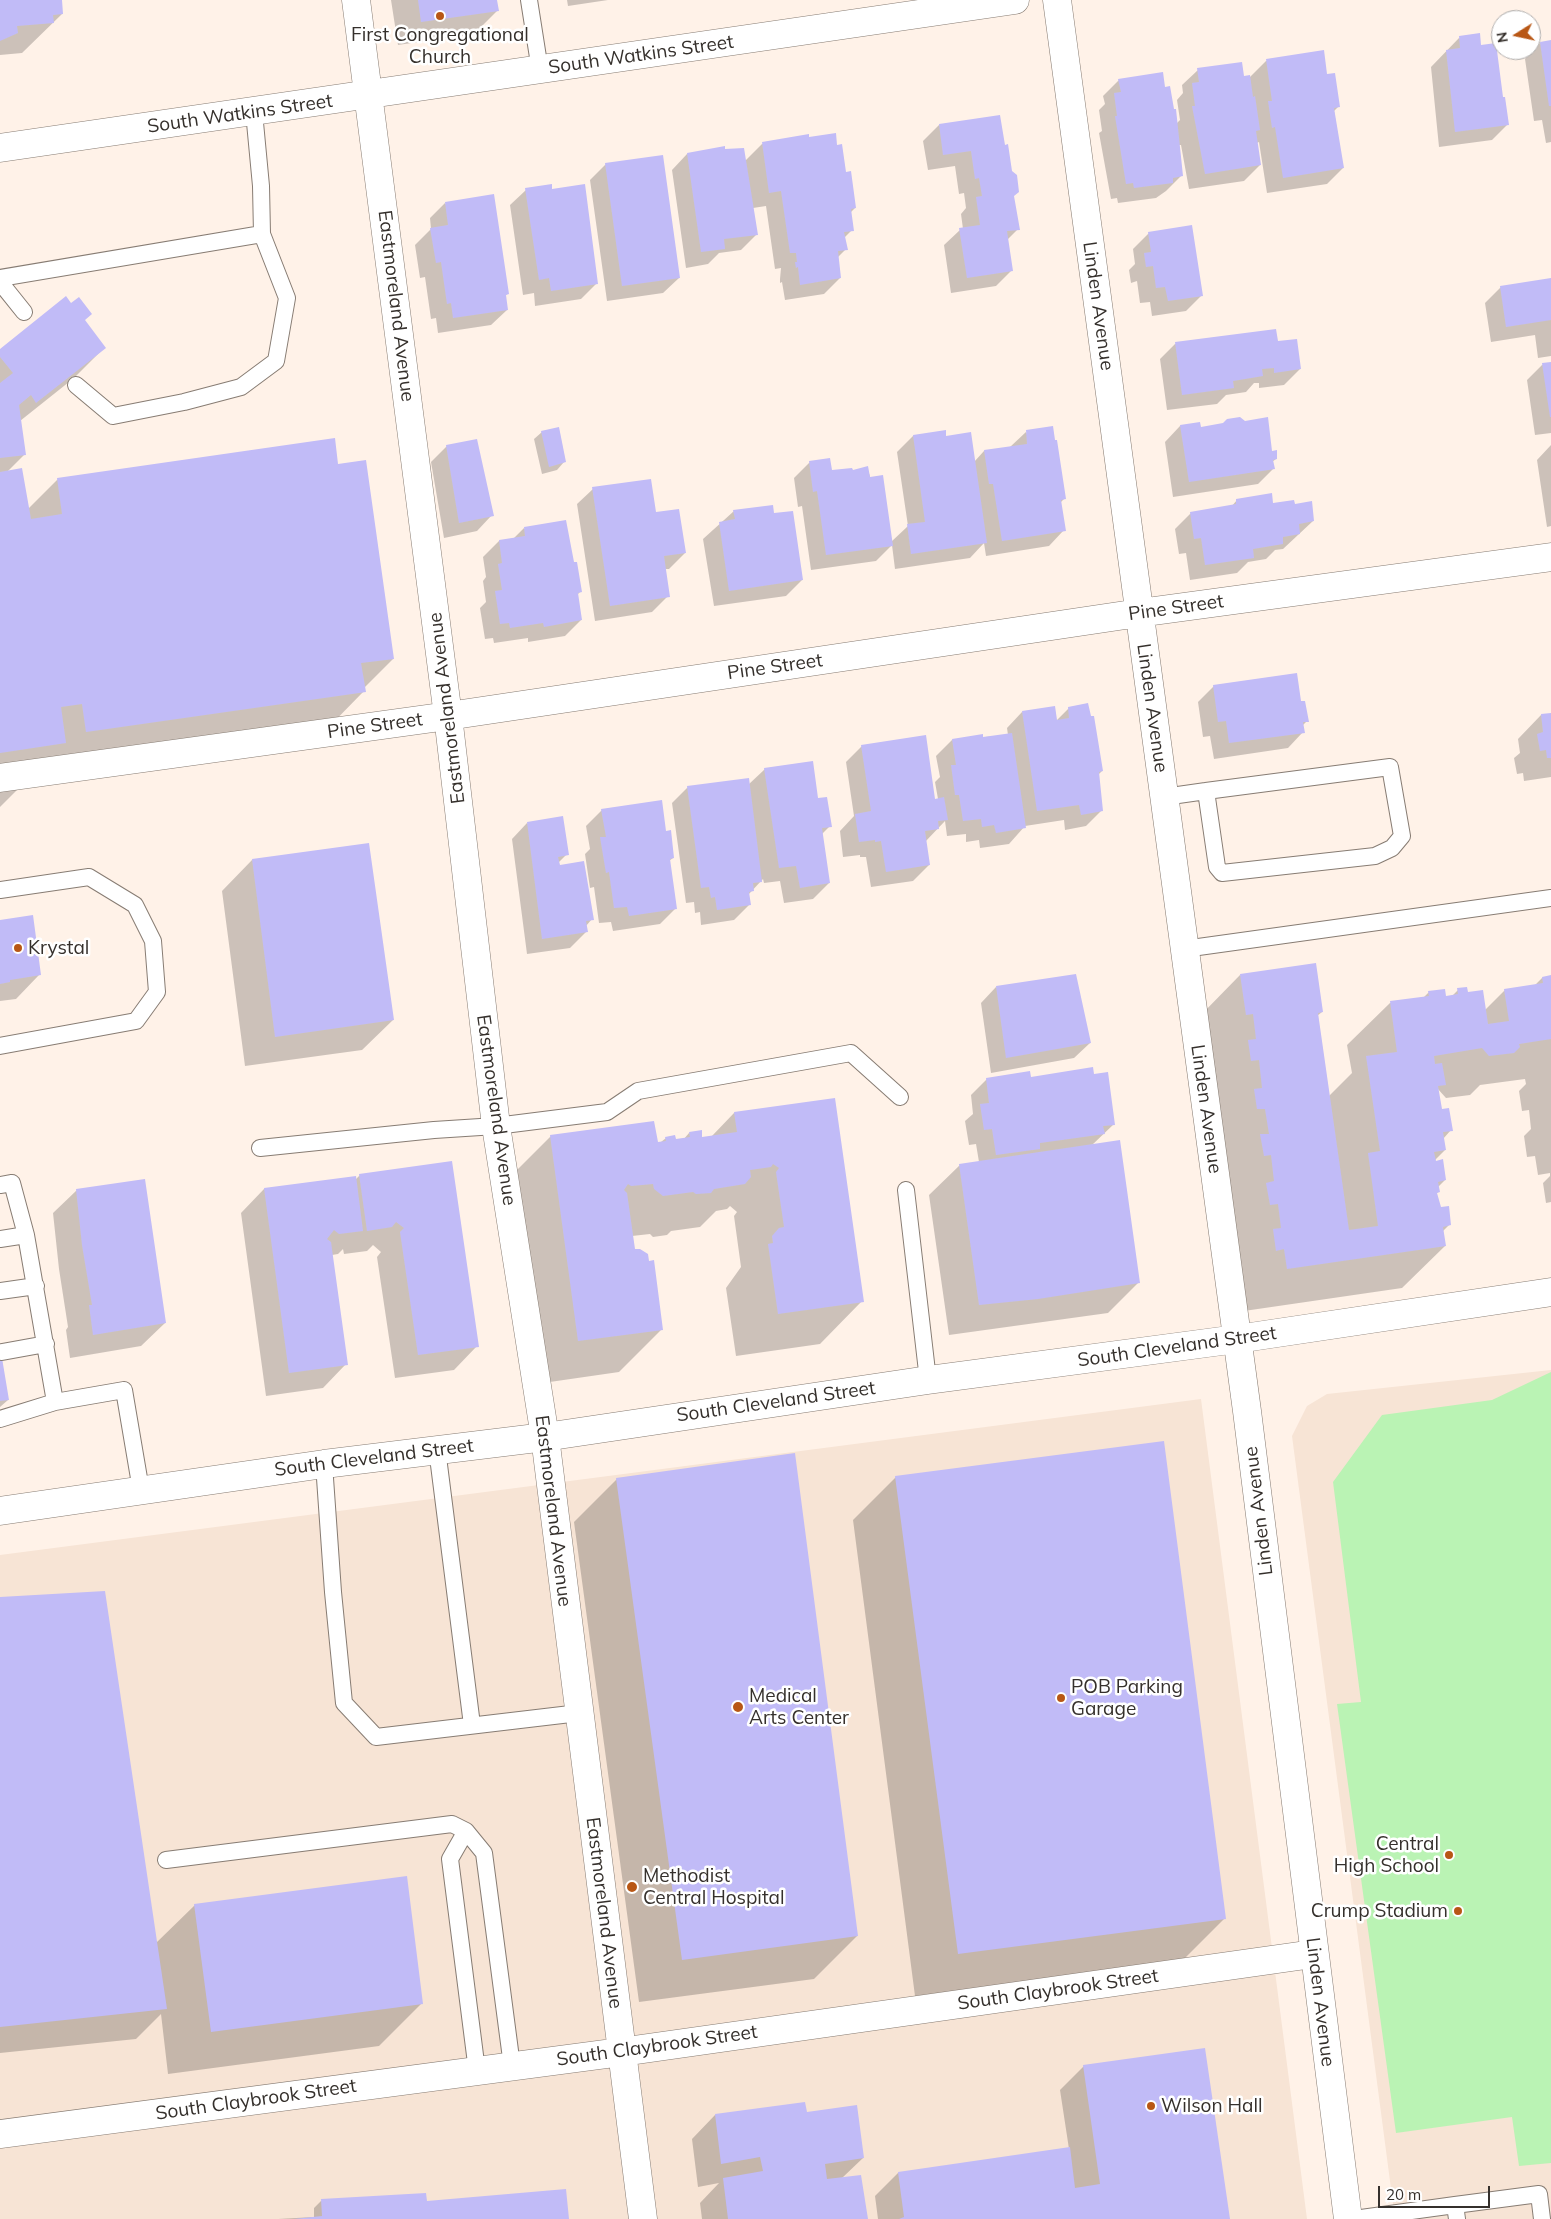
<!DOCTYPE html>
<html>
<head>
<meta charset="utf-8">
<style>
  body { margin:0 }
  #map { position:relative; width:1551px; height:2219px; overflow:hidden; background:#fff2e8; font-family:Mulish,sans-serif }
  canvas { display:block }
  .north { position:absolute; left:1491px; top:10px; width:50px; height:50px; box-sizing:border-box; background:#fff; border:1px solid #aeacab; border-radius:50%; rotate:260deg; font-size:14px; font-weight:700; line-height:20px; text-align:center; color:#35302c }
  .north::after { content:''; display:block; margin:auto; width:18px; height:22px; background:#b85715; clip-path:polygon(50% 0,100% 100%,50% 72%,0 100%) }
  .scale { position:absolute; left:1378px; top:2186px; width:112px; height:22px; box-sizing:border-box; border:2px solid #35302c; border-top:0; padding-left:6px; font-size:15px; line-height:18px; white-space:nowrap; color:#35302c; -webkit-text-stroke:4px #fff; paint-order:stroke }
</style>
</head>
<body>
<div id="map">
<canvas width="1551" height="2219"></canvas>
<div class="north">N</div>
<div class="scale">20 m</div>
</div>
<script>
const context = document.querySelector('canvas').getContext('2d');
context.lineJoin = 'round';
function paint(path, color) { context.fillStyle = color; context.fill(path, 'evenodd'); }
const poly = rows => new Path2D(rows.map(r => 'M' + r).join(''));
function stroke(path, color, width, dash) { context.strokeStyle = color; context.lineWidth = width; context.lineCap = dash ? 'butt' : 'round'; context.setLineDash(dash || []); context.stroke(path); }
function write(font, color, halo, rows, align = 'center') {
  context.font = font + ' Mulish,sans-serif'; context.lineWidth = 5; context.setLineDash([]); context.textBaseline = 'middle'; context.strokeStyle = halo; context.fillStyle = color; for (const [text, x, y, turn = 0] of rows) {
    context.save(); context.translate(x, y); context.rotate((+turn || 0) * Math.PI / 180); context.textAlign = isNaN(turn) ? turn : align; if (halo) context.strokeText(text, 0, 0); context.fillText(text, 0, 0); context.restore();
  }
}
paint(poly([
  [1551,1370,1551,2219,1395,2219,1292,1436,1307,1406,1327,1394],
  [1201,1399,1307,2219,0,2219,0,1555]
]), '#f7e4d5');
paint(poly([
  [1551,1372,1551,2163,1519,2166,1512,2117,1396,2133,1337,1704,1361,1702,1333,1482,1382,1415,1492,1400]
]), '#baf3b4');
paint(poly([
  [0,0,61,0,62,14,22,53,0,55],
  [391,0,496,0,498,10,474,34,398,45],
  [567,0,608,0,568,6],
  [1459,38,1480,46,1502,99,1508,124,1492,140,1439,147,1431,67],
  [1551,41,1551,142,1546,143,1542,120,1534,121,1525,59,1540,43],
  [1323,52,1326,76,1339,106,1334,111,1343,168,1327,184,1267,193,1259,142,1257,143,1260,165,1244,181,1189,189,1181,145,1178,145,1182,175,1166,191,1156,198,1118,203,1117,198,1111,199,1099,133,1102,131,1099,110,1105,104,1103,96,1119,80,1164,88,1176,124,1180,120,1177,100,1183,93,1182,85,1198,70,1249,78,1266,61],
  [999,116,1018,229,1007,240,1012,270,996,286,951,293,944,245,960,230,963,229,961,214,966,208,964,193,959,194,955,166,928,170,923,141,939,125],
  [808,139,836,146,855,208,850,213,852,230,844,238,846,249,837,258,840,278,824,294,785,300,782,282,780,283,780,279,781,268,775,269,766,206,753,208,757,234,741,250,719,253,708,264,686,268,672,170,687,154,724,150,745,161,762,144],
  [606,164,679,278,663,293,607,301,590,180],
  [526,190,597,283,581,299,535,306,534,293,523,295,510,205],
  [445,203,507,294,505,296,507,310,491,325,438,333,436,318,431,319,425,277,420,278,415,245,431,229,430,218],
  [1149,233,1202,295,1186,311,1152,316,1150,302,1140,303,1137,281,1131,283,1129,270,1135,264,1133,249],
  [1551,279,1551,356,1538,358,1535,335,1491,342,1485,303,1501,287],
  [84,321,104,348,74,378,20,421,25,454,7,472,28,509,58,479,337,465,393,659,364,688,364,691,322,734,42,765,0,807,0,350],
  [1277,343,1300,369,1284,385,1259,388,1259,383,1254,383,1246,392,1226,395,1217,404,1167,410,1160,359,1175,344],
  [1551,363,1551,433,1535,435,1527,380,1542,365],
  [1224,424,1271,453,1276,459,1272,462,1273,469,1258,484,1173,497,1165,442,1180,426,1200,428],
  [542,432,564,462,557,470,542,474,534,439],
  [1026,432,1064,499,1060,503,1064,530,1049,546,986,556,984,543,970,558,895,569,892,545,876,561,811,570,802,506,798,507,794,478,810,462,831,472,852,472,867,467,891,542,908,526,897,452,913,436,945,437,974,462,984,451,1010,447],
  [1551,445,1551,526,1547,527,1537,460],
  [447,446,492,515,477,531,444,538,431,462],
  [593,489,655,514,685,553,669,569,664,569,668,596,652,612,595,621,577,504],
  [1237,500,1294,505,1313,521,1283,549,1275,550,1266,559,1248,562,1237,573,1190,580,1186,553,1179,554,1175,529,1191,513,1231,507],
  [734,511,802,580,786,596,714,606,703,539],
  [524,528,580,592,577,595,581,620,565,636,528,642,528,638,494,643,493,638,485,639,480,608,486,602,483,581,486,577,483,557,499,541,513,539],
  [1214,686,1300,702,1307,721,1302,726,1303,732,1288,748,1214,759,1210,736,1203,737,1198,702],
  [1069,708,1102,771,1098,775,1102,810,1086,826,1065,830,1064,820,1025,826,1009,844,980,848,979,840,966,842,966,834,947,836,945,821,925,842,929,865,913,881,871,887,866,857,860,857,860,855,843,857,840,831,854,816,846,762,862,746,934,800,938,799,935,782,940,777,936,756,952,740,1008,735,1007,728,1022,712,1056,721],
  [1551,714,1551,777,1524,781,1523,773,1517,774,1514,758,1520,753,1518,739,1541,715],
  [765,769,817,799,830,826,822,834,829,883,813,899,784,903,780,881,764,883,763,879,748,895,749,905,734,920,701,925,700,912,695,913,694,902,686,903,672,803,688,787,748,785],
  [602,810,665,832,673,858,669,861,676,908,660,924,613,931,611,922,599,923,594,887,590,888,585,854,590,849,586,826],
  [527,823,567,854,558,863,592,919,586,926,586,932,570,948,527,954,512,839],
  [368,844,393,1020,362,1050,245,1066,222,891,252,860],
  [0,922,39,975,16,999,0,1001],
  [1240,975,1322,1012,1317,1016,1329,1096,1352,1073,1347,1045,1390,1003,1423,998,1429,992,1445,997,1452,996,1458,990,1466,994,1485,1010,1505,990,1535,985,1542,978,1551,977,1551,1202,1546,1203,1543,1183,1550,1176,1550,1173,1538,1175,1535,1156,1527,1157,1524,1136,1531,1129,1529,1110,1522,1111,1519,1091,1526,1084,1525,1079,1480,1085,1470,1095,1446,1098,1437,1088,1441,1111,1451,1130,1443,1139,1445,1150,1433,1162,1445,1180,1438,1187,1438,1192,1436,1194,1440,1209,1449,1225,1443,1231,1445,1246,1402,1288,1244,1311,1198,1018],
  [996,987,1090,1043,1074,1058,991,1073,981,1003],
  [1030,1078,1114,1124,1091,1146,1139,1282,1108,1313,949,1335,929,1195,960,1165,979,1162,976,1144,969,1145,965,1121,973,1114,971,1095,987,1079],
  [834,1099,862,1301,820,1344,736,1356,726,1288,741,1267,734,1216,737,1212,730,1206,727,1209,716,1211,700,1227,671,1231,667,1235,653,1237,650,1234,632,1236,634,1250,662,1329,619,1372,536,1384,508,1179,551,1136,656,1143,661,1142,666,1138,674,1141,683,1140,689,1133,701,1138,711,1137,734,1113],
  [451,1162,477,1346,454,1370,395,1378,377,1257,381,1252,373,1245,367,1251,344,1254,343,1249,338,1254,332,1255,346,1364,323,1388,266,1396,241,1213,264,1189,355,1180,360,1175],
  [77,1190,165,1323,141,1346,70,1358,66,1330,68,1327,59,1269,53,1213],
  [0,1348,8,1400,0,1407],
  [896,1477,1225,1918,1182,1961,915,1996,853,1520],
  [617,1479,857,1936,814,1979,639,2002,574,1522],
  [0,1599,156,1943,195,1905,422,2003,379,2046,168,2074,161,2014,136,2039,0,2053],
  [1084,2066,1229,2219,878,2219,875,2196,898,2173,1069,2149,1060,2090],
  [804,2103,806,2113,863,2158,842,2178,867,2219,702,2219,700,2203,719,2183,698,2187,692,2139,715,2115],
  [321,2201,567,2219,278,2219,314,2217,314,2208]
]), '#0003');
paint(poly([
  [0,0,62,0,63,14,53,15,54,23,17,26,18,33,0,41],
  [418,0,497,0,499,11,421,22],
  [1480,33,1481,45,1496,43,1503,97,1505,97,1509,125,1455,132,1446,50,1460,48,1459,36],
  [1551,40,1551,106,1549,106,1540,42],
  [1324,50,1327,74,1335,73,1340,107,1334,108,1344,168,1283,178,1275,127,1272,128,1268,101,1272,101,1266,59],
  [1242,62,1244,76,1250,75,1253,97,1255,96,1260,130,1256,131,1261,165,1205,174,1192,106,1195,106,1192,83,1199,82,1197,68],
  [1163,72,1165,87,1170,86,1174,109,1176,109,1183,176,1173,178,1173,183,1134,188,1133,183,1126,184,1115,116,1117,116,1114,93,1121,92,1118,79],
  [1000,115,1005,145,1008,144,1012,171,1017,175,1019,192,1014,196,1020,230,1007,231,1013,271,967,278,959,228,980,225,976,197,982,196,979,178,975,179,971,151,943,155,939,124],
  [836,133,837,145,842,144,846,172,851,171,856,208,851,209,854,231,844,232,848,250,838,251,841,278,800,285,798,267,796,268,795,262,797,262,796,253,790,253,781,191,769,193,762,142,809,134,809,137],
  [725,146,725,149,744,148,758,235,724,239,725,249,701,252,687,153],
  [663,155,680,278,622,286,605,163],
  [552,184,552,189,585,184,598,284,551,291,549,278,539,280,525,188],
  [494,194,509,294,506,295,508,310,453,318,451,303,447,304,441,262,436,263,430,228,448,225,445,202],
  [1192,225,1203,296,1168,301,1165,287,1156,288,1153,266,1146,267,1144,253,1151,252,1148,232],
  [1551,278,1551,320,1506,327,1500,286],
  [66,296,71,303,79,297,92,314,85,320,106,348,36,403,31,395,19,405,26,455,0,458,0,383,13,373,0,357,0,349],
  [1276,329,1278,341,1297,339,1301,369,1274,373,1274,368,1262,369,1263,376,1233,381,1234,388,1182,395,1175,342],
  [1551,362,1551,417,1550,417,1542,363],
  [1240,417,1245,421,1268,417,1272,451,1277,450,1277,459,1273,460,1275,469,1189,482,1180,425,1200,422,1201,427,1223,423,1227,419],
  [1053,426,1055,440,1057,440,1066,499,1061,500,1066,531,1002,541,993,484,989,484,984,450,1027,444,1026,430],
  [559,427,566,462,549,467,541,431],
  [946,430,946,436,971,432,987,543,911,554,907,524,925,522,913,435],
  [335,438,338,464,366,460,394,659,361,663,366,692,86,732,82,704,61,707,66,743,0,753,0,472,22,468,31,519,62,514,57,478],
  [477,439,494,516,459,523,446,445],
  [830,458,832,470,852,468,853,470,868,466,870,477,883,475,893,546,826,555,817,491,813,492,809,461],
  [651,479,656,512,679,509,686,553,664,556,670,597,610,606,592,487],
  [1272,493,1273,503,1294,500,1295,504,1312,501,1314,521,1299,524,1300,534,1283,537,1283,544,1253,549,1254,558,1205,565,1201,538,1194,539,1190,512,1236,504,1236,499],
  [773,505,774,513,793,511,803,580,729,591,719,522,735,519,733,510],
  [566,520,574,562,577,562,582,592,578,593,582,620,544,627,543,623,510,628,509,623,500,624,495,591,502,590,498,564,502,563,499,540,525,536,524,527],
  [1297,673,1301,701,1305,701,1309,722,1303,722,1305,733,1229,743,1226,721,1218,722,1213,685],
  [1088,703,1091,716,1094,716,1103,771,1099,772,1103,811,1081,815,1079,805,1037,811,1022,711,1055,706,1057,720,1069,718,1068,707],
  [1551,713,1551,758,1547,758,1546,750,1540,751,1537,734,1543,732,1541,714],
  [1012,733,1026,828,996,833,994,825,982,827,981,819,963,821,959,795,955,795,951,765,956,765,952,739,983,734,983,737],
  [926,735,935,799,944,797,948,820,938,821,939,829,925,831,930,865,886,872,881,841,875,842,875,840,859,842,855,814,871,811,861,745],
  [813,761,818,798,827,797,832,827,822,828,830,883,800,888,796,866,779,868,764,768],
  [749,778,762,882,753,883,754,891,749,892,751,905,717,910,715,897,711,898,709,887,701,888,687,786],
  [662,800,666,831,671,830,674,858,670,859,677,909,629,916,627,907,614,908,609,872,606,873,600,837,606,837,601,809],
  [563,816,569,855,558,857,560,865,584,861,594,920,586,921,588,932,542,939,527,822],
  [369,843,394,1020,275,1037,252,859],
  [33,915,41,975,10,980,10,982,0,984,0,920],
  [1316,963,1323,1012,1318,1013,1349,1230,1378,1226,1368,1153,1380,1151,1366,1056,1397,1052,1390,1001,1429,996,1428,991,1445,989,1446,996,1458,994,1457,988,1467,987,1468,992,1483,990,1488,1024,1509,1021,1504,989,1543,983,1542,977,1551,975,1551,1039,1519,1044,1520,1047,1514,1053,1489,1056,1482,1048,1434,1056,1435,1064,1442,1063,1446,1085,1438,1086,1442,1109,1449,1108,1453,1131,1443,1132,1446,1150,1434,1152,1436,1161,1443,1159,1446,1180,1438,1182,1440,1192,1437,1193,1441,1207,1449,1206,1451,1225,1443,1227,1446,1246,1287,1269,1284,1249,1276,1251,1273,1229,1281,1228,1278,1204,1270,1205,1266,1183,1274,1181,1271,1155,1264,1156,1260,1134,1269,1134,1265,1109,1257,1109,1254,1089,1262,1088,1259,1060,1251,1061,1248,1040,1256,1039,1253,1014,1246,1015,1240,974],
  [1076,974,1091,1043,1006,1058,996,986],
  [1093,1067,1094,1074,1108,1072,1115,1125,1103,1126,1105,1134,1040,1143,1040,1149,996,1155,992,1129,984,1130,980,1104,989,1103,986,1078,1030,1071,1031,1077],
  [835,1098,864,1302,778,1314,768,1244,773,1243,772,1236,779,1228,784,1227,776,1172,779,1168,773,1164,771,1167,750,1170,751,1177,745,1184,714,1189,711,1193,696,1194,693,1192,663,1196,654,1189,653,1184,631,1186,628,1184,624,1190,627,1193,635,1249,640,1249,648,1254,649,1261,654,1260,663,1330,578,1341,550,1135,654,1121,658,1142,666,1141,665,1137,675,1135,676,1139,690,1137,689,1132,702,1130,702,1137,737,1132,734,1112],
  [1120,1140,1140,1283,1038,1299,979,1305,959,1164],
  [452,1161,479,1347,418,1355,400,1232,404,1228,396,1222,392,1227,367,1231,359,1174],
  [356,1176,363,1231,339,1234,334,1230,327,1239,331,1242,348,1365,289,1373,264,1188],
  [145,1179,166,1323,93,1335,89,1305,92,1305,82,1245,76,1189],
  [0,1346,9,1400,0,1401],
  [1164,1441,1226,1919,958,1954,895,1476],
  [795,1453,858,1936,682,1960,616,1478],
  [105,1591,167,2009,0,2027,0,1597],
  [407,1876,423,2004,211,2032,194,1904],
  [1205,2048,1230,2219,899,2219,904,2217,898,2172,1070,2147,1075,2188,1100,2184,1083,2065],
  [805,2102,807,2112,857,2105,864,2158,825,2164,827,2179,861,2175,868,2219,728,2219,723,2178,763,2171,760,2157,721,2164,715,2114],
  [566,2189,569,2219,294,2219,322,2216,321,2199,426,2193,427,2201]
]), '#c1bbf7');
const lane = poly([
  [529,0,540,70],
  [0,278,262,234,261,186,254,112],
  [0,282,24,312],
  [76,385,113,416,184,402,241,387,276,361,287,298,262,234],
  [1164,797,1206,791,1390,767,1402,836,1392,848,1375,856,1222,873,1217,867,1206,791],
  [0,890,89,877,135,905,153,941,157,992,136,1021,0,1046],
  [1184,949,1551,898],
  [260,1148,434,1130,496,1126,607,1112,638,1091,851,1053,900,1097],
  [0,1185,12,1183,26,1235,55,1402],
  [906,1190,928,1380],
  [0,1239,26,1235],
  [0,1291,36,1286],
  [2,1352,46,1344],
  [0,1419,55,1402,124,1390,141,1490],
  [437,1449,472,1725],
  [324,1464,333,1592,344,1703,376,1737,579,1713],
  [466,1831,450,1859,477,2071],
  [166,1860,452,1824,466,1831,484,1853,512,2066],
  [1455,2205,1539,2194,1542,2219],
  [1354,2219,1455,2205,1457,2219]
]);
const street = poly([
  [356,0,448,716,496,1126,545,1437,643,2219],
  [1057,0,1247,1411,1348,2219],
  [0,148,1015,0],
  [0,778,448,716,1139,613,1551,557],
  [0,2134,621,2052,1313,1954]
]);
const secondary = poly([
  [0,1511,324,1464,545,1437,928,1380,1237,1339,1551,1292]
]);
stroke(lane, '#877c73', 18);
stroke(street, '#877c73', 29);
stroke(secondary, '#877c73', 29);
stroke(lane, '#fff', 16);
stroke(street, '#fff', 28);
stroke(secondary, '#fff', 28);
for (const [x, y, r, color] of [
  [440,16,5,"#b85715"],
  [18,948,5,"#b85715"],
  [1061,1698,5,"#b85715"],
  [738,1707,6,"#b85715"],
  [1449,1855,5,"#b85715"],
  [632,1887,6,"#b85715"],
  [1458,1911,5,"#b85715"],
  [1151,2106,5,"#b85715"]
]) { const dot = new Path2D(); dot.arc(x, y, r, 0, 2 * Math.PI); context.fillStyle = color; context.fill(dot); stroke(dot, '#fff', 2); }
write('19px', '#35302c', '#fff', [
  ["First Congregational",440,35,"center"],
  ["Church",440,57,"center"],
  ["Krystal",28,948],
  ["POB Parking",1071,1687],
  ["Garage",1071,1709],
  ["Medical",749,1696],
  ["Arts Center",749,1718],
  ["Central",1439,1844,"right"],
  ["High School",1439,1866,"right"],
  ["Methodist",643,1876],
  ["Central Hospital",643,1898],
  ["Crump Stadium",1448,1911,"right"],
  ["Wilson Hall",1161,2106]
], 'left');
write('19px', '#35302c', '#fff', [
  ["South Watkins Street",641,55,-8],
  ["South Watkins Street",240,114,-8],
  ["Eastmoreland Avenue",396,306,83],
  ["Linden Avenue",1098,306,82],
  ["Pine Street",1176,608,-8],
  ["Pine Street",775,667,-8],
  ["Eastmoreland Avenue",447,708,-97],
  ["Linden Avenue",1152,708,82],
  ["Pine Street",375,726,-8],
  ["Linden Avenue",1206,1109,82],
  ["Eastmoreland Avenue",496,1110,82],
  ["South Cleveland Street",1177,1347,-8],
  ["South Cleveland Street",776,1402,-8],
  ["South Cleveland Street",374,1458,-7],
  ["Eastmoreland Avenue",553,1511,83],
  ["Linden Avenue",1259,1511,-97],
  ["Eastmoreland Avenue",604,1913,83],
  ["South Claybrook Street",1058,1990,-8],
  ["Linden Avenue",1320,2002,83],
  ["South Claybrook Street",657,2046,-8],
  ["South Claybrook Street",256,2100,-8]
]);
</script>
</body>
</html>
